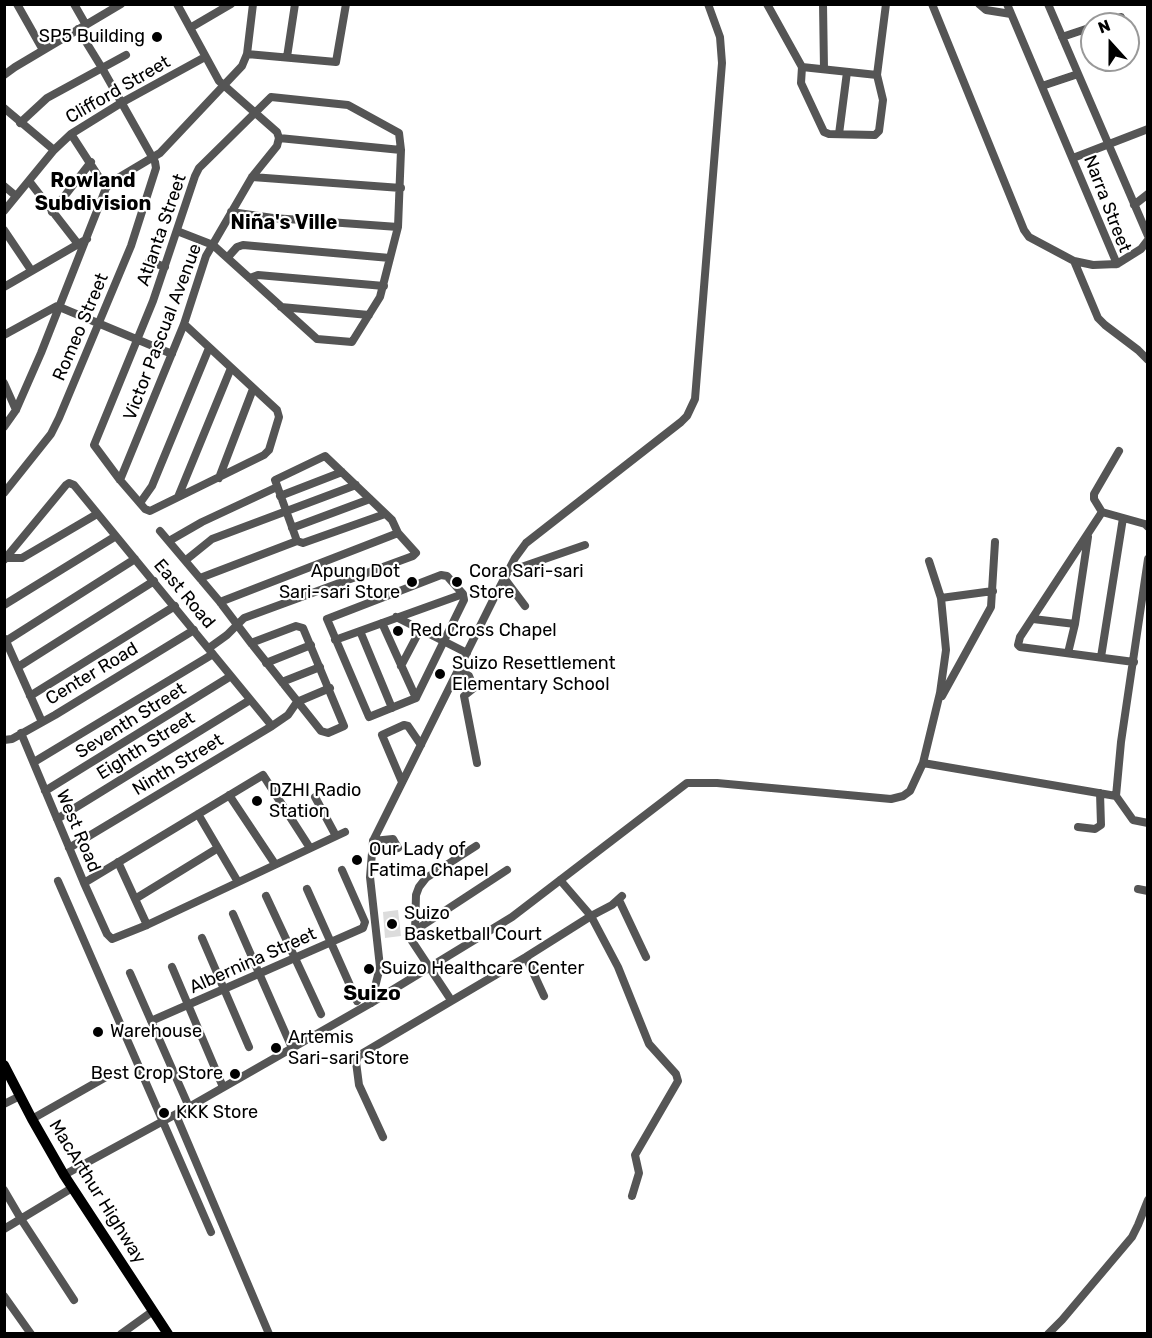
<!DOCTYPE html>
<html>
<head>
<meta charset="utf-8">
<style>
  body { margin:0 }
  #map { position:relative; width:1152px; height:1338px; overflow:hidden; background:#fff; font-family:Rubik,sans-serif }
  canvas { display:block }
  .frame { position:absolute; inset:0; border:6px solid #000; pointer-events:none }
  .north { position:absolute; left:1080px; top:12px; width:60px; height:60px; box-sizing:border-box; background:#fff; border:2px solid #999; border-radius:50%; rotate:339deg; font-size:16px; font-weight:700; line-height:24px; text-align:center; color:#000 }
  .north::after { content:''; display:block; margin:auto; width:21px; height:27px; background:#000; clip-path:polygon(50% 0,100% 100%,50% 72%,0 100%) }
</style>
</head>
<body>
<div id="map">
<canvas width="1152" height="1338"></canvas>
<div class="frame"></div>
<div class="north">N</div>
</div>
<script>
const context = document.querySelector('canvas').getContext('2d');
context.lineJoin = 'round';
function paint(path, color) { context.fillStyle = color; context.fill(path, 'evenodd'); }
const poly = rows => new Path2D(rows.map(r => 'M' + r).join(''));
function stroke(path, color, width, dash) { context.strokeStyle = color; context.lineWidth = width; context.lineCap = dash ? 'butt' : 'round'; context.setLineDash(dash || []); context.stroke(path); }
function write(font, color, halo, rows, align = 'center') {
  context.font = font + ' Rubik,sans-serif'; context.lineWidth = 4.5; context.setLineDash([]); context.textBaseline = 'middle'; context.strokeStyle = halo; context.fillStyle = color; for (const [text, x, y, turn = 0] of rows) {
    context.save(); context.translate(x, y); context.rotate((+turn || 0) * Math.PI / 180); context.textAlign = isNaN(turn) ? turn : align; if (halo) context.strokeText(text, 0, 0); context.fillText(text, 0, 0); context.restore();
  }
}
paint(poly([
  [398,910,401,936,385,938,383,912]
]), '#dcdcdc');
stroke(poly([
  [17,4,43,50],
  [74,4,86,25],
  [177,4,219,81,277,132,279,138],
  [767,4,802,67,801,83,824,132,829,134,875,135,879,131,883,100,877,75,886,4],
  [823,4,824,69],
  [932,4,1024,230,1029,237,1074,261,1093,265,1117,264],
  [979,4,986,10,1011,14],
  [1007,4,1117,264],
  [1048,4,1148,236],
  [1101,24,1121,17],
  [190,28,231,4],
  [1062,37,1092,27],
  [247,54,336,62,346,4],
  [287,57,295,4],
  [802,67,877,75],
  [4,75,15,67,121,4],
  [1042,86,1078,74],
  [4,108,54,150],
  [20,123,47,98,126,55],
  [71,134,106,188],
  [839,134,847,72],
  [279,138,401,150],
  [1073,158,1148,129],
  [252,177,401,188],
  [29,181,78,244],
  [4,186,16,196],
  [1134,205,1148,194],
  [4,211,54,150,71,134,121,103,205,57],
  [52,212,91,162],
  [231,212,273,218,398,227],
  [4,230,31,270],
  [177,231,213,245,317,339,352,342,380,297,398,227,401,150,399,133,348,105,271,97,199,168,195,176,153,301,94,445,120,480,145,509,150,511,264,455,269,450,279,417,277,410,184,324],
  [228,257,237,247,243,245,390,258],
  [149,261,165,267],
  [1074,261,1098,318,1105,325,1138,350,1148,360],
  [1117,264,1141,249,1148,240],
  [250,278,258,275,384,286],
  [4,287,87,239],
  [281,307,369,315],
  [4,335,57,306,172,354],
  [4,383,16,410],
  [4,427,16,410,41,353,106,188,113,181,160,153,242,66,247,54,253,4],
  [219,478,253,389],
  [120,480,184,324,206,256,252,177,277,146,279,138],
  [4,493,51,434,59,418,131,246,156,168,155,162,102,68,78,29],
  [280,496,342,472],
  [178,497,231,368],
  [140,503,152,486,209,348],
  [1102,512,1020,637,1018,645,1020,647,1134,662],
  [1102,512,1094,499,1094,494,1119,451],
  [1102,512,1145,524,1148,527],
  [292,528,370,499],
  [160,531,220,602,251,643,321,731,328,733,344,726,303,628,296,626,251,643],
  [169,541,202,522,277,487],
  [6,558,22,558,97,514],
  [4,560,66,485,69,483,74,485,272,726],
  [186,560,212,539,356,485],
  [507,572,585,545],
  [200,578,297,541,303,543,385,514],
  [504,578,525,606],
  [941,598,993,591],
  [220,602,398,533],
  [4,605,116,536],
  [396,617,467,653],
  [1033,619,1075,624],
  [382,623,416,698,369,717,327,619,441,575,447,576,463,594,464,600,416,698],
  [360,631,392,708],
  [5,639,42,722],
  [335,640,463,594],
  [6,641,135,559],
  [209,648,227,635,244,618,413,556,416,553,398,533,392,520,325,456,275,480,297,541],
  [1068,653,1075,624,1088,537],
  [1101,657,1123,518],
  [266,663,311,645],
  [401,666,420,630],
  [18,667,154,581],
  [459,670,469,676,474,688,464,696,477,763],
  [282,682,320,667],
  [30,696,175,606],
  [942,696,991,607,995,542],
  [21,733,84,883,107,934,112,939,147,925,345,832],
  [4,740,12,739,55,715,194,630],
  [34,762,213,654],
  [923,763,1116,796,1133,820,1148,823],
  [402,782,382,735,404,725,408,726,421,745],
  [45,791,231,676],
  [229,795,275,864],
  [1116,796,1121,742,1148,559],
  [315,797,336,836],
  [198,814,238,882],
  [57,819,250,700],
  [1078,827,1095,829,1101,825,1100,793],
  [373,841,393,839,398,848],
  [69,848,272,726,288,715,297,702,330,688],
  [118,862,147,925],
  [58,881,211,1232],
  [84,883,263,775,310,848],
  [307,889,357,1001],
  [1138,889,1148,891],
  [266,896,321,1014],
  [622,896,612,905,591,916,618,967,649,1044,676,1074,678,1081,635,1155,639,1173,632,1196],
  [135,899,218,848],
  [619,900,646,957],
  [233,914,292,1048],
  [415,931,416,895,419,887,426,878,476,846],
  [202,938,249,1047],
  [526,957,544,996],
  [172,967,223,1087],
  [130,973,189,1107],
  [451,1000,408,935,507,870],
  [371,1003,380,967,370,877,373,841,495,596,515,558,526,543,681,422,687,416,695,399,722,63,720,37,708,4],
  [151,1021,363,928,365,922,342,870],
  [4,1104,20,1096],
  [176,1115,269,1334],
  [32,1119,113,1073],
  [383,1137,359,1085,356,1062,358,1056,526,957,591,916,560,880],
  [64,1175,189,1107,371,1003,512,917,687,783,717,783,891,799,903,796,910,791,923,763,940,693,946,650,941,598,929,561],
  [4,1190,21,1219,74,1300],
  [4,1229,72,1188],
  [4,1296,31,1334],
  [121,1334,153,1311],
  [1048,1334,1062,1320,1132,1237,1138,1225,1148,1200]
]), '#555', 8);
stroke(poly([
  [4,1065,32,1119,64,1175,168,1334]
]), '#000', 10);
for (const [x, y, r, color] of [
  [157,37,6,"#000"],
  [412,582,6,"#000"],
  [457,582,6,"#000"],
  [398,631,6,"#000"],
  [440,674,6,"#000"],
  [257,801,6,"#000"],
  [357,860,6,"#000"],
  [392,924,6,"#000"],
  [369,969,6,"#000"],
  [98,1032,6,"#000"],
  [276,1048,6,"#000"],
  [235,1074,6,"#000"],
  [164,1113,6,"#000"]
]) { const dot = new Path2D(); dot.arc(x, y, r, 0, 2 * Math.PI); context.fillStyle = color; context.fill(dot); stroke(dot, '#fff', 2); }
write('18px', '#000', '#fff', [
  ["SP5 Building",145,37,"right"],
  ["Apung Dot",400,572,"right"],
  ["Sari-sari Store",400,593,"right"],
  ["Cora Sari-sari",469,572],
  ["Store",469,593],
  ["Red Cross Chapel",410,631],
  ["Suizo Resettlement",452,664],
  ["Elementary School",452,685],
  ["DZHI Radio",269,791],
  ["Station",269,812],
  ["Our Lady of",369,850],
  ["Fatima Chapel",369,871],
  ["Suizo",404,914],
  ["Basketball Court",404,935],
  ["Suizo Healthcare Center",381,969],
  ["Warehouse",110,1032],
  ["Artemis",288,1038],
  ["Sari-sari Store",288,1059],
  ["Best Crop Store",223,1074,"right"],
  ["KKK Store",176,1113]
], 'left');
write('18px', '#000', '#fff', [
  ["Clifford Street",118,90,-30],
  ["Narra Street",1107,204,69],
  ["Atlanta Street",162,230,-71],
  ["Romeo Street",81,327,-67],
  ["Victor Pascual Avenue",163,332,-69],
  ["East Road",184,594,50],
  ["Center Road",92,674,-31],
  ["Seventh Street",131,721,-32],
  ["Eighth Street",146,746,-32],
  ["Ninth Street",178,765,-31],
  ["West Road",78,831,67],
  ["Albernina Street",253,961,-24],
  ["MacArthur Highway",97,1192,58]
]);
write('bold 20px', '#000', '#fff', [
  ["Rowland",93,181],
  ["Subdivision",93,204],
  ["Niña's Ville",284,223]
]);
write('bold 21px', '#000', '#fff', [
  ["Suizo",372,994]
]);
</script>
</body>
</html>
